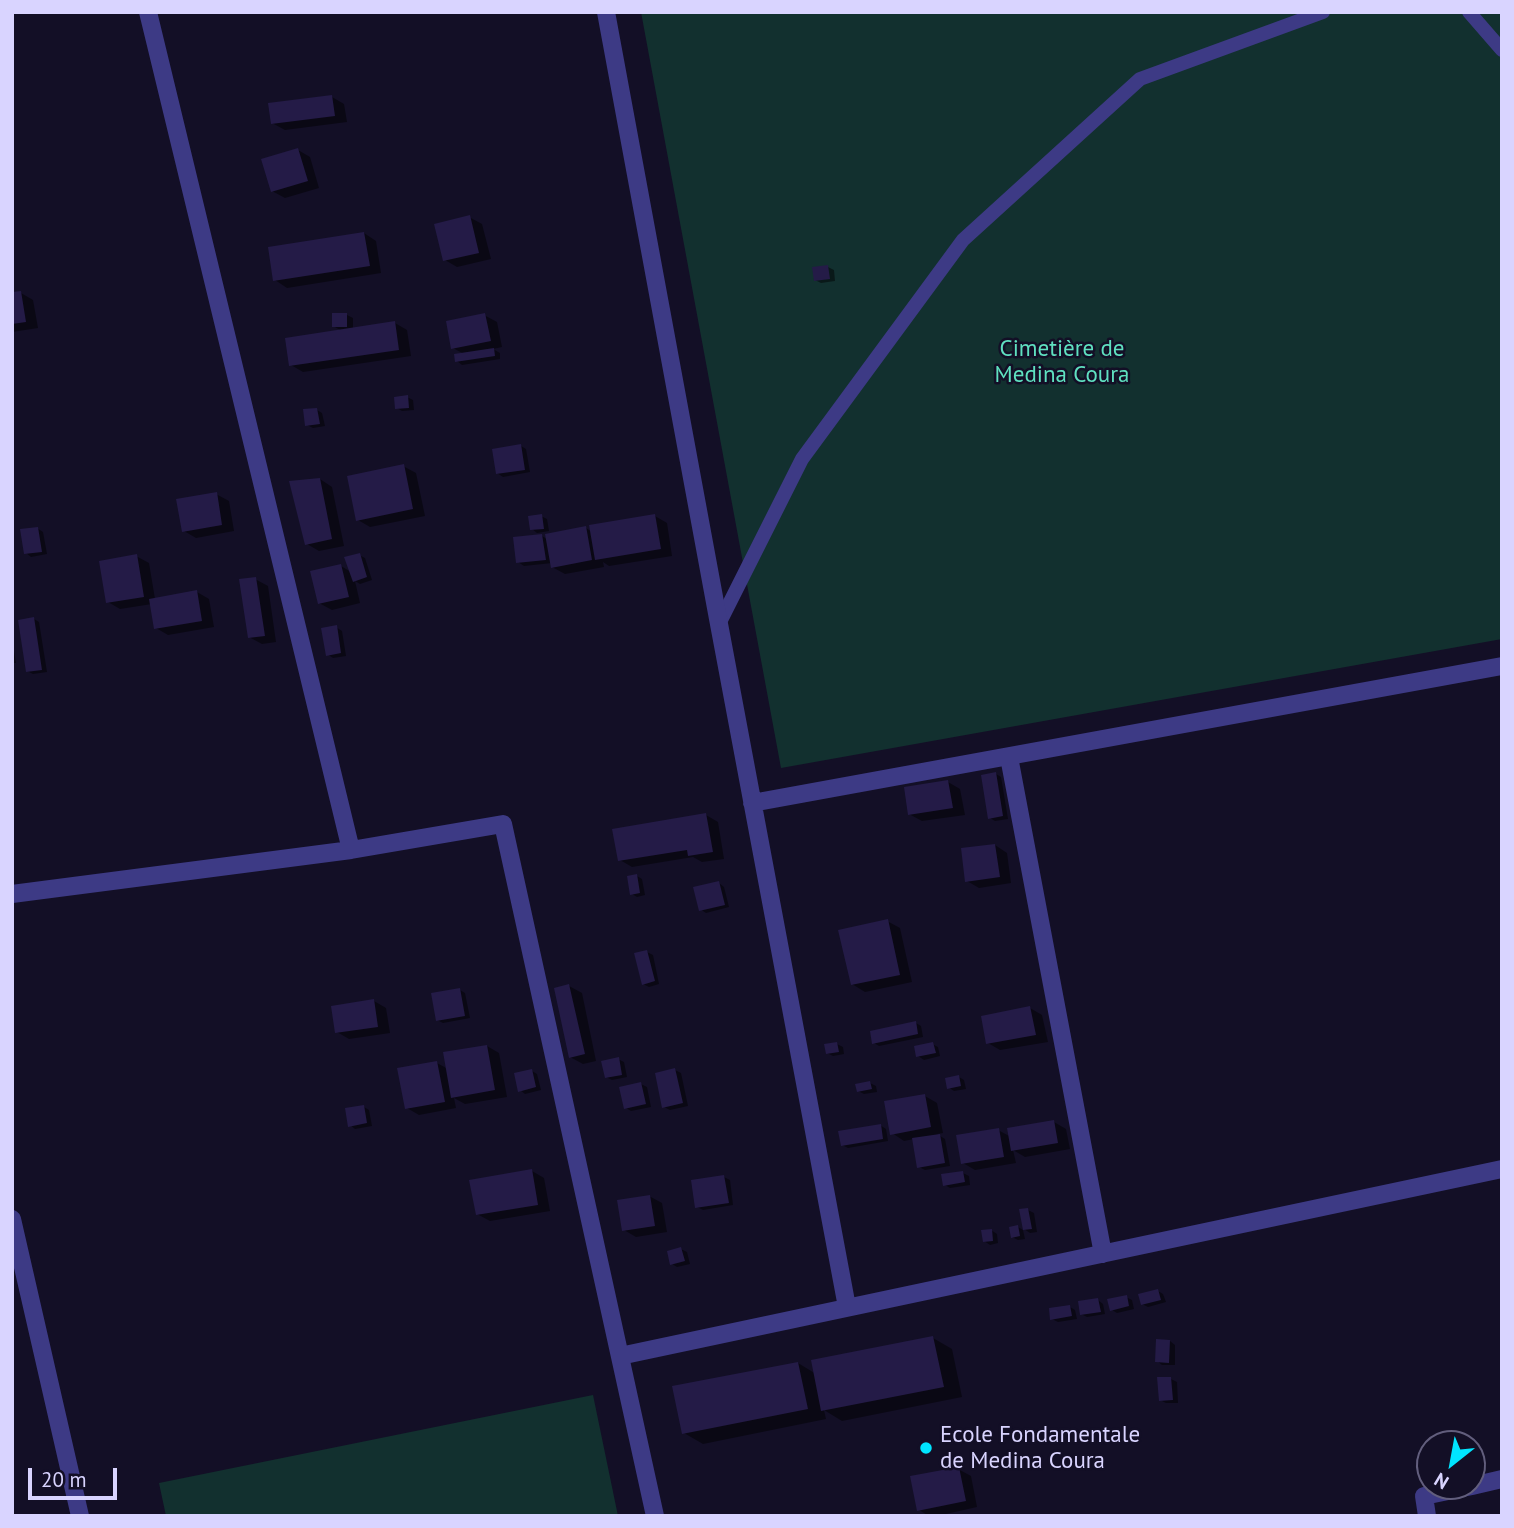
<!DOCTYPE html>
<html>
<head>
<meta charset="utf-8">
<style>
  body { margin:0 }
  #map { position:relative; width:1514px; height:1528px; overflow:hidden; background:#130f26; font-family:"PT Sans",sans-serif }
  canvas { display:block }
  .frame { position:absolute; inset:0; border:14px solid #d9d4ff; pointer-events:none }
  .north { position:absolute; left:1416px; top:1430px; width:70px; height:70px; box-sizing:border-box; background:#130f26; border:2px solid #625e7d; border-radius:50%; rotate:211deg; font-size:19px; font-weight:700; line-height:28px; text-align:center; color:#d9d4ff }
  .north::after { content:''; display:block; margin:auto; width:24px; height:32px; background:#00e5ff; clip-path:polygon(50% 0,100% 100%,50% 72%,0 100%) }
  .scale { position:absolute; left:28px; top:1468px; width:89px; height:32px; box-sizing:border-box; border:4px solid #d9d4ff; border-top:0; padding-left:9px; font-size:21px; line-height:24px; white-space:nowrap; color:#d9d4ff; -webkit-text-stroke:5px #130f26; paint-order:stroke }
</style>
</head>
<body>
<div id="map">
<canvas width="1514" height="1528"></canvas>
<div class="frame"></div>
<div class="north">N</div>
<div class="scale">20 m</div>
</div>
<script>
const context = document.querySelector('canvas').getContext('2d');
context.lineJoin = 'round';
function paint(path, color) { context.fillStyle = color; context.fill(path, 'evenodd'); }
const poly = rows => new Path2D(rows.map(r => 'M' + r).join(''));
function stroke(path, color, width, dash) { context.strokeStyle = color; context.lineWidth = width; context.lineCap = dash ? 'butt' : 'round'; context.setLineDash(dash || []); context.stroke(path); }
function write(font, color, halo, rows, align = 'center') {
  context.font = font + ' "PT Sans",sans-serif'; context.lineWidth = 5; context.setLineDash([]); context.textBaseline = 'middle'; context.strokeStyle = halo; context.fillStyle = color; for (const [text, x, y, turn = 0] of rows) {
    context.save(); context.translate(x, y); context.rotate((+turn || 0) * Math.PI / 180); context.textAlign = isNaN(turn) ? turn : align; if (halo) context.strokeText(text, 0, 0); context.fillText(text, 0, 0); context.restore();
  }
}
paint(poly([
  [641,12,1502,12,1502,639,781,768],
  [593,1395,618,1516,166,1516,159,1483]
]), '#12302f');
paint(poly([
  [332,97,344,104,347,122,285,130,272,123],
  [298,150,310,157,319,188,285,198,272,191],
  [469,217,482,224,491,259,457,267,445,260],
  [364,233,376,241,381,273,287,288,275,280],
  [828,267,834,270,835,281,821,283,815,280],
  [21,293,33,300,38,328,12,332,12,294],
  [333,314,347,315,353,318,353,329,395,323,407,330,411,356,303,372,291,365,342,331,333,326],
  [484,315,497,322,502,347,493,349,500,353,500,359,462,365,457,361,464,354,453,348],
  [407,397,413,400,414,410,402,411,397,408],
  [317,410,322,413,325,426,313,428,307,425],
  [521,446,526,449,530,472,503,477,497,473],
  [403,466,416,473,425,516,370,527,358,520],
  [320,479,332,487,344,546,319,551,307,544],
  [216,494,229,501,234,531,196,538,184,531],
  [541,516,547,519,549,531,537,533,532,529],
  [655,516,667,523,672,556,609,566,603,562,604,567,565,574,552,567,552,563,524,566,518,562,542,536,547,539,586,528,592,532],
  [37,528,43,532,47,554,31,557,26,553],
  [359,555,365,558,372,580,360,584,355,581,360,603,332,610,319,603,341,566,351,572],
  [136,556,149,563,155,599,197,592,209,599,214,627,168,635,156,628,152,604,120,609,108,602],
  [255,579,268,586,276,642,262,644,249,637],
  [34,619,39,622,47,672,33,674,27,671],
  [336,627,342,631,346,656,333,658,327,654],
  [12,640,16,663,12,663],
  [996,774,1001,777,1008,819,995,821,990,818],
  [948,782,960,789,965,815,922,821,909,814],
  [706,815,718,822,724,859,702,862,693,857,632,867,620,860],
  [995,845,1007,853,1011,883,979,888,967,881],
  [637,876,642,879,645,895,637,897,632,894],
  [719,883,724,887,729,907,706,913,700,909],
  [887,921,900,928,912,982,865,992,852,984],
  [647,952,653,955,659,984,649,987,643,984],
  [569,986,582,993,596,1061,583,1064,570,1057],
  [460,990,465,993,470,1018,443,1023,437,1020],
  [374,1001,386,1008,390,1033,349,1039,337,1032],
  [1030,1008,1042,1015,1048,1042,1000,1050,988,1043],
  [916,1023,921,1026,923,1037,879,1046,874,1043],
  [837,1044,843,1047,844,1054,833,1056,827,1053],
  [932,1044,938,1047,940,1056,924,1060,918,1056],
  [487,1046,499,1053,507,1097,465,1104,454,1098,456,1108,419,1115,407,1108,437,1063,448,1069],
  [618,1059,624,1062,627,1077,612,1080,606,1077],
  [675,1070,681,1073,688,1106,670,1110,664,1107],
  [532,1071,537,1074,541,1090,525,1094,520,1090],
  [959,1077,964,1080,966,1089,954,1091,948,1087],
  [870,1083,876,1086,877,1092,864,1094,858,1091],
  [641,1084,647,1087,651,1107,631,1111,626,1108],
  [925,1096,937,1103,943,1133,937,1134,945,1139,950,1166,925,1170,919,1167,914,1139,904,1141,892,1133],
  [364,1107,369,1110,372,1126,355,1129,350,1125],
  [1054,1122,1066,1129,1070,1149,1025,1157,1013,1150,1016,1163,975,1170,963,1163,998,1130,1011,1137],
  [880,1125,886,1129,888,1141,848,1148,842,1145],
  [532,1171,544,1178,550,1211,490,1221,477,1214],
  [963,1173,969,1176,970,1185,950,1188,945,1185],
  [724,1177,730,1180,733,1205,703,1210,697,1207],
  [649,1196,662,1203,667,1232,636,1237,624,1230],
  [1028,1210,1034,1213,1037,1232,1030,1233,1024,1229],
  [1018,1227,1023,1230,1025,1239,1018,1240,1012,1237],
  [991,1230,997,1234,998,1243,990,1245,984,1241],
  [681,1249,687,1252,690,1264,677,1267,672,1264],
  [1158,1291,1163,1294,1166,1302,1148,1307,1142,1304],
  [1126,1297,1132,1300,1134,1309,1117,1313,1112,1310],
  [1098,1300,1103,1304,1105,1314,1087,1317,1081,1314],
  [1070,1307,1075,1310,1077,1319,1058,1322,1052,1319],
  [933,1338,952,1349,962,1397,842,1421,824,1410,826,1419,703,1444,684,1433,798,1363,816,1374],
  [1170,1341,1175,1345,1175,1365,1162,1365,1157,1361],
  [1171,1379,1177,1382,1178,1403,1166,1403,1160,1400],
  [958,1469,971,1476,977,1507,937,1516,929,1516,919,1510]
]), '#0007');
paint(poly([
  [332,95,335,116,271,124,268,103],
  [298,148,308,181,271,192,261,159],
  [470,215,479,253,443,261,434,224],
  [364,232,370,266,273,281,268,247],
  [828,265,830,279,814,281,812,267],
  [21,291,26,322,12,324,12,292],
  [332,313,347,313,347,327,332,327],
  [485,313,491,341,451,349,446,321],
  [395,321,399,350,289,366,285,338],
  [494,348,495,356,455,362,454,354],
  [408,395,409,408,395,409,394,397],
  [317,408,320,424,305,426,303,409],
  [521,444,525,470,496,474,492,449],
  [404,464,413,509,356,521,347,476],
  [320,478,332,539,305,545,289,481],
  [217,492,222,525,182,532,176,499],
  [542,514,544,529,530,530,528,516],
  [655,514,661,549,595,560,589,525],
  [586,526,592,560,551,568,545,534],
  [38,527,42,552,24,554,20,529],
  [542,534,546,560,516,563,513,537],
  [360,553,367,577,353,582,344,557],
  [137,554,144,597,106,603,99,561],
  [341,564,349,597,318,604,310,571],
  [256,577,265,636,248,638,239,579],
  [197,590,202,621,154,629,149,599],
  [34,617,42,670,26,672,18,620],
  [337,625,341,653,326,656,321,628],
  [996,772,1003,816,988,819,981,775],
  [948,780,953,808,908,815,904,787],
  [706,813,713,852,688,856,687,850,618,861,612,829],
  [995,844,1000,877,965,882,961,848],
  [637,874,640,893,630,895,627,876],
  [719,881,725,905,699,911,693,887],
  [888,919,900,975,851,985,838,930],
  [647,950,655,981,642,985,634,953],
  [569,984,585,1054,569,1058,554,988],
  [460,988,465,1016,436,1021,431,993],
  [374,999,378,1027,335,1033,331,1006],
  [1030,1006,1036,1035,986,1044,981,1016],
  [916,1021,918,1034,872,1044,870,1031],
  [837,1042,839,1052,826,1054,824,1044],
  [933,1042,936,1053,916,1057,914,1046],
  [487,1045,495,1090,451,1098,443,1052],
  [619,1057,622,1075,605,1078,601,1061],
  [437,1061,445,1102,405,1109,397,1068],
  [675,1068,683,1103,662,1108,655,1073],
  [532,1069,536,1087,518,1092,514,1073],
  [959,1075,961,1086,947,1089,945,1078],
  [870,1081,872,1089,857,1092,855,1084],
  [641,1082,646,1104,624,1109,619,1087],
  [925,1094,931,1127,890,1135,884,1101],
  [364,1105,367,1123,348,1127,345,1108],
  [1054,1120,1058,1143,1011,1151,1007,1128],
  [881,1124,883,1139,841,1146,838,1131],
  [999,1128,1004,1157,961,1164,956,1135],
  [940,1134,945,1163,917,1168,912,1138],
  [532,1169,538,1205,476,1215,469,1180],
  [963,1171,965,1182,943,1186,941,1174],
  [724,1175,729,1203,695,1208,691,1180],
  [650,1195,655,1226,622,1231,617,1200],
  [1028,1208,1032,1229,1023,1230,1019,1209],
  [1018,1225,1020,1236,1011,1238,1009,1227],
  [992,1229,993,1241,983,1242,981,1230],
  [681,1247,685,1261,670,1265,667,1251],
  [1158,1289,1161,1300,1141,1305,1138,1294],
  [1127,1295,1129,1306,1110,1311,1107,1299],
  [1098,1298,1101,1312,1080,1315,1078,1301],
  [1070,1305,1072,1316,1050,1320,1049,1308],
  [933,1336,944,1387,821,1411,811,1360],
  [1156,1339,1170,1340,1169,1363,1155,1362],
  [798,1362,808,1409,682,1434,672,1386],
  [1157,1377,1171,1377,1173,1400,1159,1401],
  [959,1467,966,1501,917,1511,910,1476]
]), '#241b47');
stroke(poly([
  [1469,12,1502,50],
  [719,624,802,459,963,240,1140,79,1323,12]
]), '#3d3a85', 14);
stroke(poly([
  [148,12,351,850],
  [606,12,719,624,847,1307],
  [1009,757,1103,1254],
  [752,803,1502,666],
  [12,894,351,850,503,824,655,1516],
  [12,1219,80,1516],
  [620,1356,1502,1169],
  [1472,1486,1502,1479],
  [1427,1516,1424,1496,1472,1486]
]), '#3d3a85', 18);
for (const [x, y, r, color] of [
  [926,1448,7,"#00e5ff"]
]) { const dot = new Path2D(); dot.arc(x, y, r, 0, 2 * Math.PI); context.fillStyle = color; context.fill(dot); stroke(dot, '#130f26', 2.5); }
write('23px', '#5fe0c0', '#130f26', [
  ["Cimetière de",1062,349],
  ["Medina Coura",1062,375]
]);
write('23px', '#d9d4ff', '#130f26', [
  ["Ecole Fondamentale",940,1435],
  ["de Medina Coura",940,1461]
], 'left');
</script>
</body>
</html>
